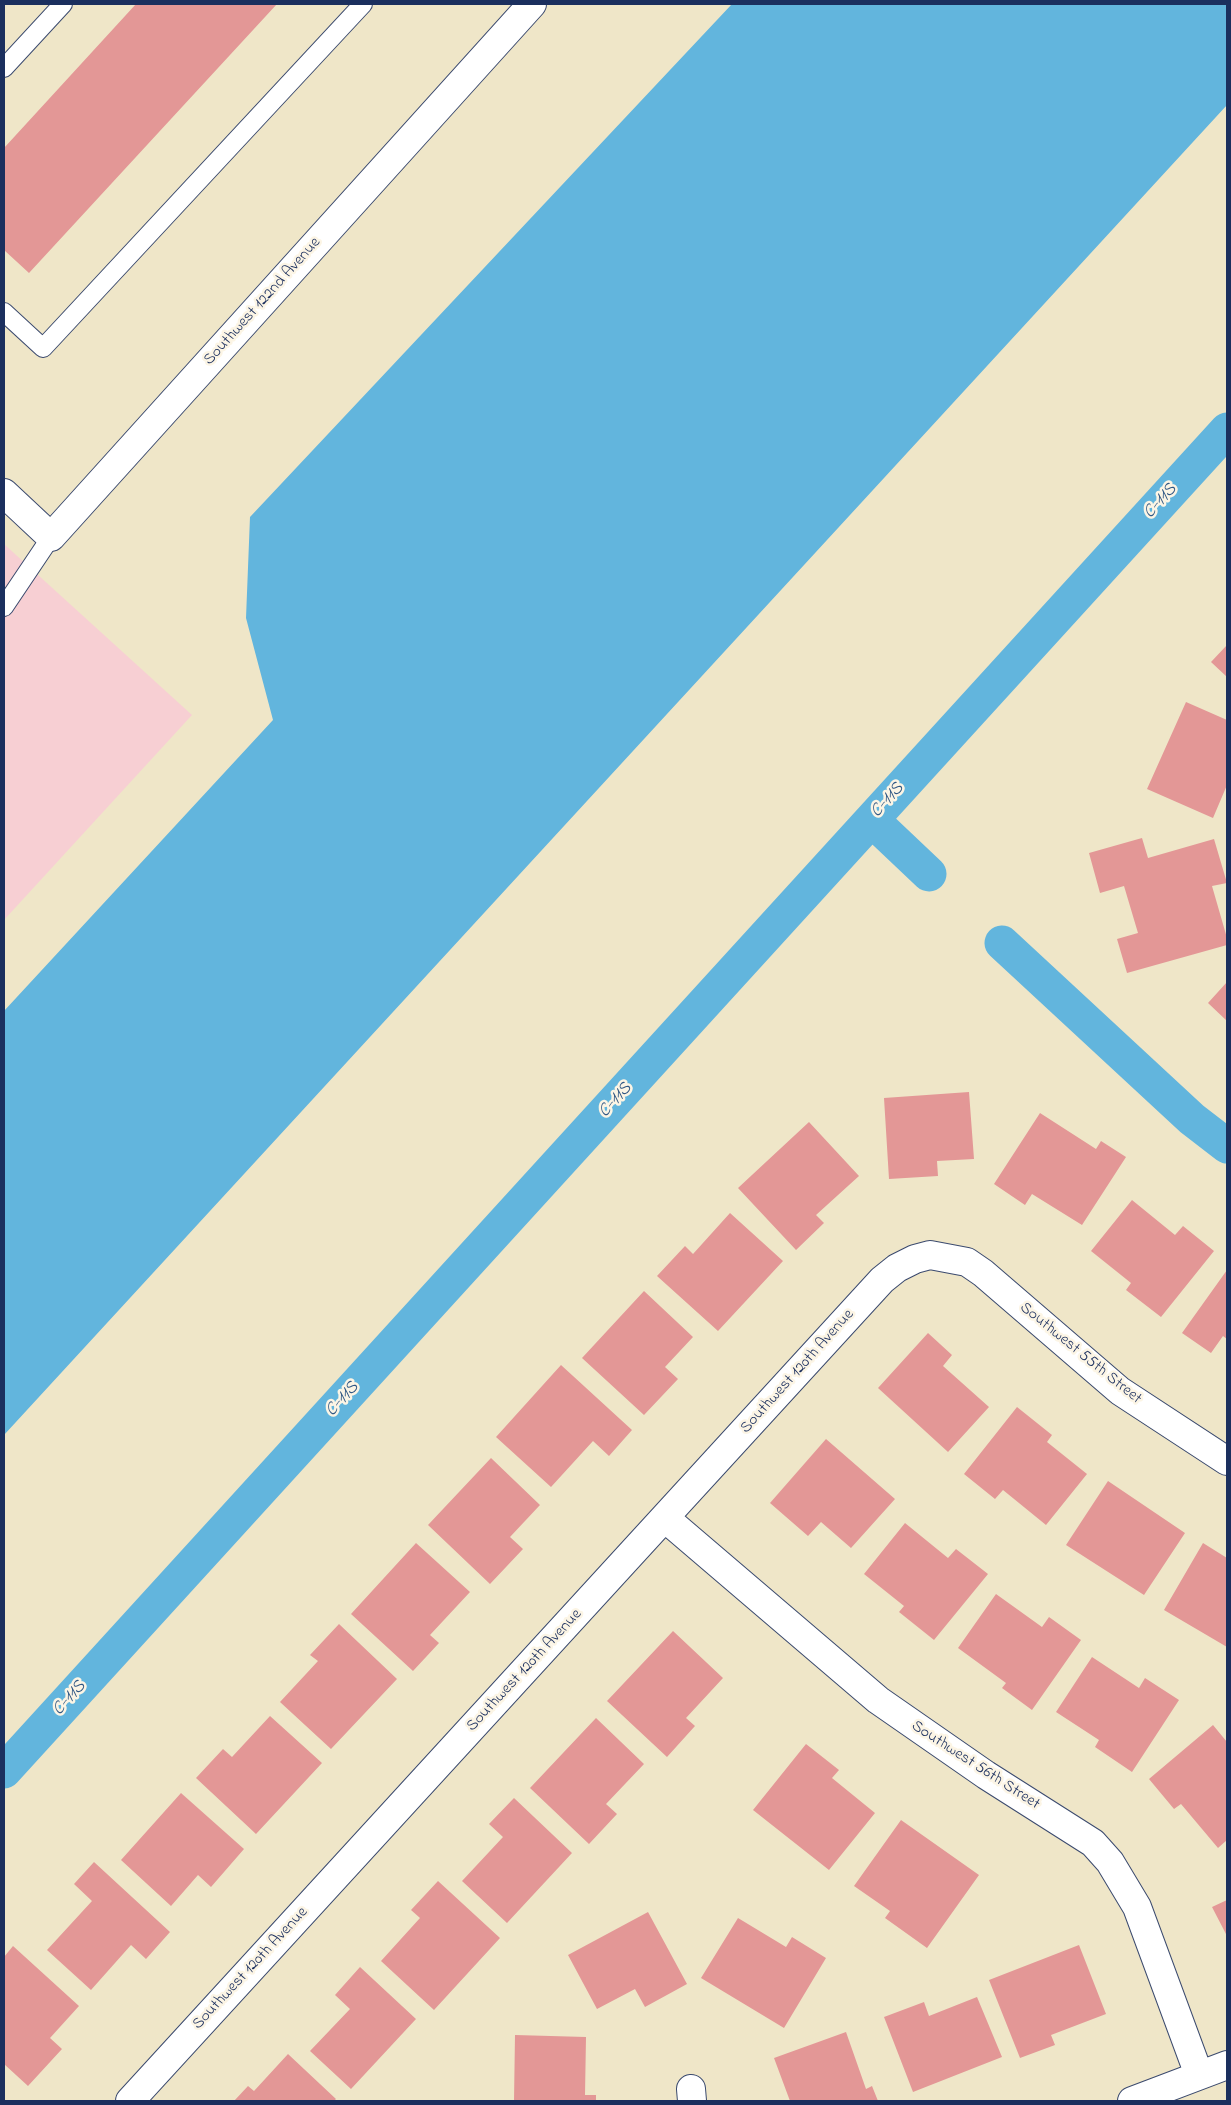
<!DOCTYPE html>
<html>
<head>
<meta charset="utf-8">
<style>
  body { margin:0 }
  #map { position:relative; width:1231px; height:2105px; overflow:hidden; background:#efe6c8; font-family:"Indie Flower",sans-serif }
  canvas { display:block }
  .frame { position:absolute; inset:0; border:5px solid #1b2f5e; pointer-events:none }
</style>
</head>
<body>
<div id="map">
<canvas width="1231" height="2105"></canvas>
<div class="frame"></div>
</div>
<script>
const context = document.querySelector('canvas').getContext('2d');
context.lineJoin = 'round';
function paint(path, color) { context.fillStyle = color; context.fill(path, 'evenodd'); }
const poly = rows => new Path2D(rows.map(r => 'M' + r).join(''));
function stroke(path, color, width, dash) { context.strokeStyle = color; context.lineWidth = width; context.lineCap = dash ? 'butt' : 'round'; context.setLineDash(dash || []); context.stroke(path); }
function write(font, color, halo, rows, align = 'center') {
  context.font = font + ' "Indie Flower",sans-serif'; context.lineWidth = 5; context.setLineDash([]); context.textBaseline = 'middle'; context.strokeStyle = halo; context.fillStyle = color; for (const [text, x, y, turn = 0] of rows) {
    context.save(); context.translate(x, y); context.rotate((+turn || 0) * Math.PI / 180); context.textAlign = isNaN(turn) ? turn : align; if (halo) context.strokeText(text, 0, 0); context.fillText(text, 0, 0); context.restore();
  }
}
paint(poly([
  [4,544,192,715,4,920]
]), '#f7cfd3');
paint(poly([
  [732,4,1227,4,1227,105,4,1435,4,1011,273,720,246,618,250,517]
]), '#62b5dd');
stroke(poly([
  [872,820,929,874],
  [1002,943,1192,1119,1227,1146],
  [4,1771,1227,430]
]), '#62b5dd', 35);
paint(poly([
  [136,4,277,4,29,273,4,250,4,148],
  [1227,645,1227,677,1211,662],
  [1186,702,1227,720,1227,785,1213,818,1147,789],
  [1142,838,1148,858,1214,839,1227,883,1212,886,1227,938,1227,945,1127,973,1117,939,1138,933,1124,886,1100,893,1089,853],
  [1227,982,1227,1021,1208,1003],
  [969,1092,974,1159,937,1161,938,1176,889,1179,884,1098],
  [1040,1113,1096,1149,1101,1141,1126,1157,1082,1225,1032,1194,1025,1205,994,1184],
  [809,1122,859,1176,816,1215,824,1223,796,1250,738,1188],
  [1132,1200,1175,1235,1183,1226,1214,1251,1161,1317,1126,1290,1131,1283,1091,1251],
  [730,1213,783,1261,718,1331,657,1276,685,1246,693,1254],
  [1227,1270,1227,1339,1223,1336,1211,1353,1182,1333],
  [644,1291,693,1337,665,1367,678,1379,644,1415,582,1358],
  [928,1333,952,1355,943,1366,989,1407,948,1452,878,1388],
  [561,1365,632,1430,609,1456,593,1441,551,1487,496,1437],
  [1017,1407,1052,1435,1047,1442,1087,1474,1046,1525,1003,1490,995,1499,964,1474],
  [826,1439,895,1499,851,1548,821,1522,808,1536,770,1503],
  [491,1458,540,1505,510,1537,523,1549,490,1584,428,1525],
  [1108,1481,1185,1533,1144,1595,1066,1545],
  [905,1523,948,1558,956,1549,988,1574,934,1640,899,1612,904,1606,864,1574],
  [416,1543,470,1592,430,1635,439,1643,413,1671,351,1614],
  [1203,1543,1227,1558,1226,1578,1227,1579,1227,1647,1164,1610],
  [996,1594,1042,1627,1049,1617,1081,1640,1032,1710,1002,1688,1006,1683,958,1648],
  [339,1624,397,1679,331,1749,280,1702,318,1661,310,1655],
  [673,1631,723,1678,686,1718,695,1726,667,1757,607,1701],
  [1092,1657,1139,1688,1145,1678,1179,1700,1132,1772,1095,1747,1099,1740,1056,1712],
  [270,1716,322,1763,256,1834,196,1778,223,1749,232,1757],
  [596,1718,644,1764,606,1804,617,1814,589,1844,530,1788],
  [1213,1725,1227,1742,1227,1840,1218,1848,1181,1804,1174,1809,1149,1779],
  [806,1744,839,1770,832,1778,875,1813,829,1870,753,1810],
  [181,1793,244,1849,211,1887,198,1875,171,1906,121,1860],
  [514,1798,572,1853,507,1923,462,1881,503,1837,489,1824],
  [901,1820,979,1875,927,1948,885,1918,890,1911,854,1886],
  [94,1862,170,1932,146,1959,131,1945,91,1990,47,1950,92,1901,74,1884],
  [438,1881,500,1938,434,2010,381,1961,420,1918,411,1910],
  [1227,1900,1227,1936,1212,1907],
  [648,1912,687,1984,645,2007,635,1989,597,2009,568,1955],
  [738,1918,786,1947,792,1937,826,1958,784,2028,701,1978],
  [1079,1945,1106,2014,1051,2035,1055,2045,1020,2058,989,1980],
  [13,1946,79,2006,50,2038,62,2049,28,2086,4,2064,4,1957],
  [360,1967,416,2019,351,2089,310,2051,350,2009,335,1995],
  [977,1997,1002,2057,913,2092,884,2017,924,2002,929,2016],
  [846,2032,866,2089,872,2086,878,2101,790,2101,774,2058],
  [515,2035,586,2037,585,2095,596,2095,596,2101,514,2101],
  [288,2054,336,2099,334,2101,234,2101,248,2086,254,2091]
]), '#e39796');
const service = poly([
  [4,68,63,4],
  [4,312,43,348,363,4],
  [4,607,51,537]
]);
const minor = poly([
  [4,493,51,537,532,4],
  [665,1518,878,1700,986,1775,1093,1843,1110,1862,1137,1907,1199,2075],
  [691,2089,692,2101],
  [130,2101,882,1280,897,1268,915,1259,930,1255,967,1262,983,1273,1120,1391,1227,1461],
  [1132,2101,1227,2065]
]);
stroke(service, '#3b4a6e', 20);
stroke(minor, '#3b4a6e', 30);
stroke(service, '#fff', 18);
stroke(minor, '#fff', 28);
write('16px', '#1b2f5e', '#fcf5e5', [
  ["Southwest 122nd Avenue",263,302,-48],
  ["Southwest 55th Street",1080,1354,39],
  ["Southwest 120th Avenue",798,1372,-48],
  ["Southwest 120th Avenue",525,1671,-47],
  ["Southwest 56th Street",975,1766,33],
  ["Southwest 120th Avenue",251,1969,-47]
]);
write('italic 18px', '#305784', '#fcf5e5', [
  ["C-11S",1161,502,-48],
  ["C-11S",888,801,-48],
  ["C-11S",616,1101,-48],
  ["C-11S",343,1400,-48],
  ["C-11S",70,1699,-48]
]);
</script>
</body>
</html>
